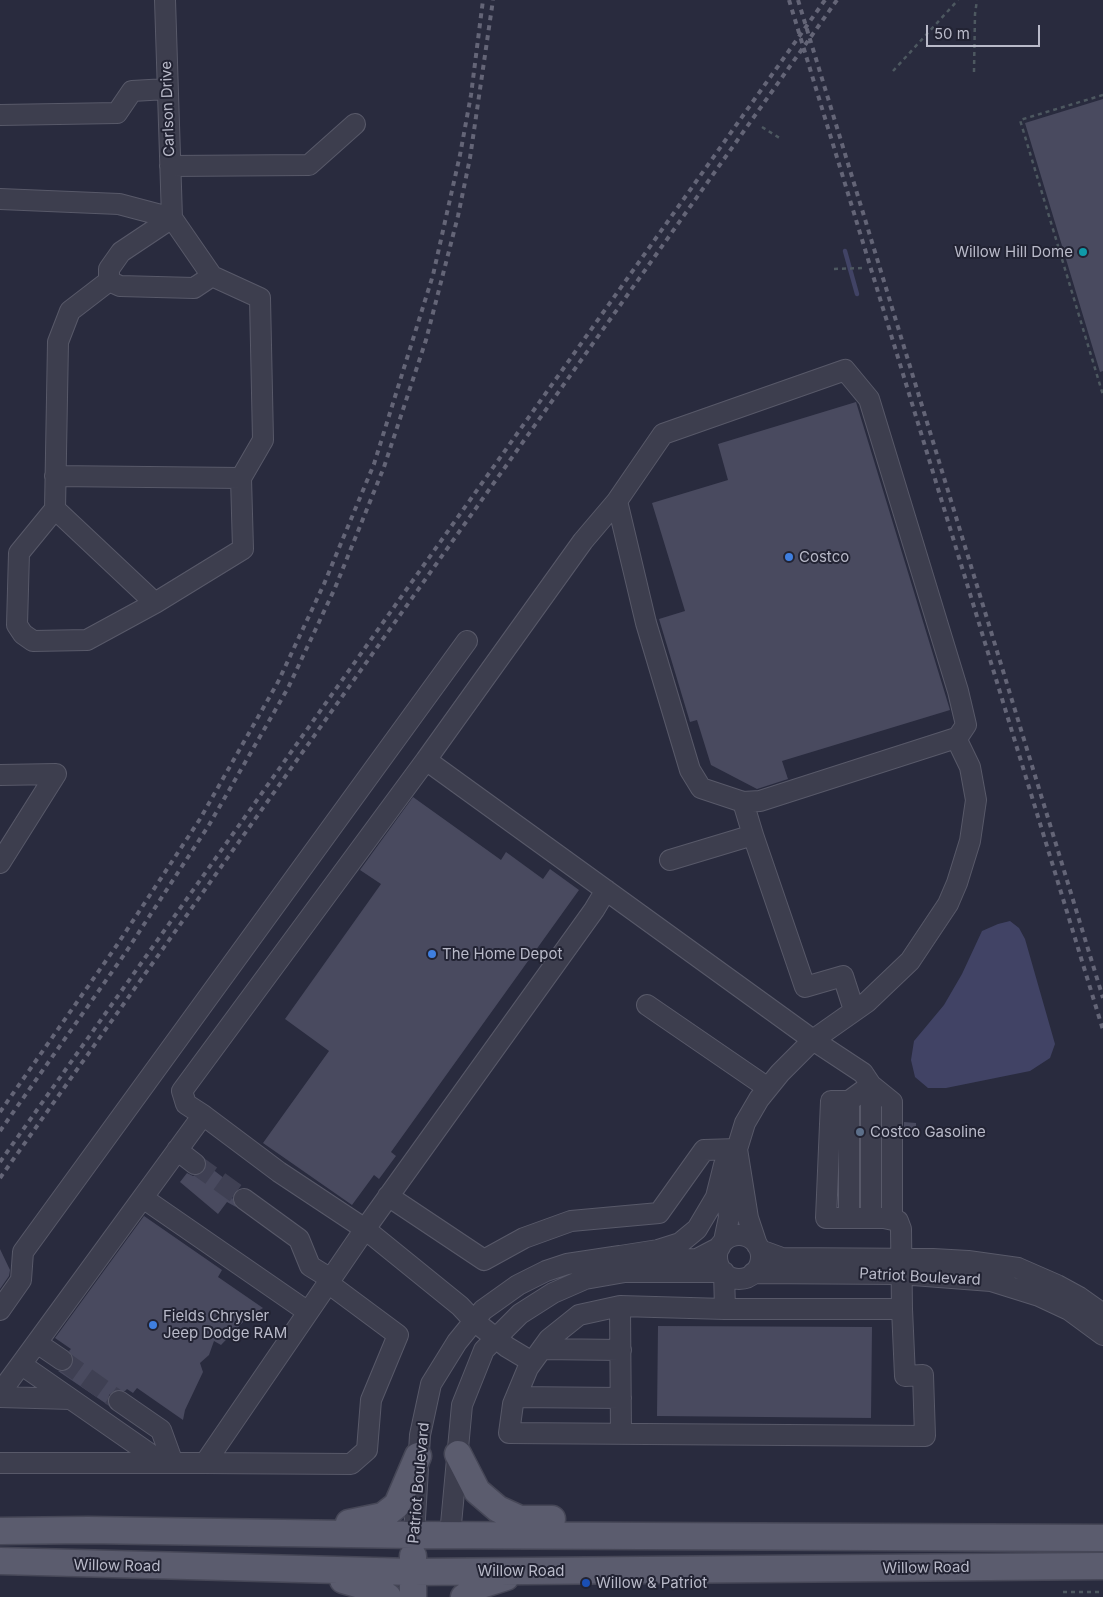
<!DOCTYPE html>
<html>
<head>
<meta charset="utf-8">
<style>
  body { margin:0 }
  #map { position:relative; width:1103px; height:1597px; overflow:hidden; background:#292b3e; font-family:Inter,sans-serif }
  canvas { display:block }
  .scale { position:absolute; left:926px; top:25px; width:114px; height:22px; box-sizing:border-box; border:2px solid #b9bac9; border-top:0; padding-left:6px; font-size:15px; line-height:18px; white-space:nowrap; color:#b9bac9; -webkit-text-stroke:4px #222333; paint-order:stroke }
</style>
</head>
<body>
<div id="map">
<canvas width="1103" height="1597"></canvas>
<div class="scale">50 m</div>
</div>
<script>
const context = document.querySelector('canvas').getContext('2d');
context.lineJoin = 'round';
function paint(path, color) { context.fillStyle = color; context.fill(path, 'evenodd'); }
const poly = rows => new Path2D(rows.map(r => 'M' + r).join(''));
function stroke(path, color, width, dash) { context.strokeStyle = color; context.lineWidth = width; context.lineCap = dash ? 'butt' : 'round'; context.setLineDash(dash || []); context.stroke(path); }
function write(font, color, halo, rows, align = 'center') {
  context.font = font + ' Inter,sans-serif'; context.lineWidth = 4; context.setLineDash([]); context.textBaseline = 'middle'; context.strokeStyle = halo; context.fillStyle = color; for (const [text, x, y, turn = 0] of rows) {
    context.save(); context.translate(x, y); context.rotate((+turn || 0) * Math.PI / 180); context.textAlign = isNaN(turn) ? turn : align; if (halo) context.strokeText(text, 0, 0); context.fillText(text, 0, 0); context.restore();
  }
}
paint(poly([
  [1010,921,1019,928,1025,939,1055,1044,1050,1058,1030,1071,946,1088,928,1088,915,1077,911,1060,914,1041,944,1005,962,974,982,931,998,924]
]), '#414365');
stroke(poly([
  [845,251,857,294]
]), '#414365', 4.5);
paint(poly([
  [1103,99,1103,371,1100,372,1025,123],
  [856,402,950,710,782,761,788,779,757,789,711,765,697,720,690,722,659,619,685,611,652,503,728,480,718,444],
  [413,797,501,860,506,852,543,879,550,869,579,890,391,1152,396,1156,379,1179,374,1175,352,1205,263,1143,329,1051,285,1019,381,884,360,870],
  [904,1122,916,1123,916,1138,904,1137],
  [207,1165,238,1189,232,1197,236,1207,227,1202,218,1214,180,1182,187,1173,193,1176,200,1175],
  [144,1216,222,1270,218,1277,263,1308,247,1318,221,1345,214,1341,209,1355,200,1363,203,1372,185,1410,183,1420,137,1388,133,1393,127,1389,125,1391,114,1391,109,1395,108,1405,58,1371,68,1370,74,1360,69,1351,71,1349,55,1338],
  [0,1249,10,1270,9,1276,0,1289],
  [658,1326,872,1327,871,1418,657,1416]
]), '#494a5f');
stroke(poly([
  [195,1164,244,1199],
  [62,1360,119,1401]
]), '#3f4053', 20, [20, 10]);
const minor = poly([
  [165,0,172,218],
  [0,115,117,113,132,91,167,89],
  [170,166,309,165,355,124],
  [0,199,119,204,172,218,212,276,194,288,120,286,109,281,109,269,121,252,172,218],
  [212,276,260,298,263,440,241,478],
  [55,476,241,478,243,549,155,603,55,509,58,342,70,311,109,281],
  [617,501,663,434,845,370,869,399,958,691,966,725,956,740],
  [55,509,19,553,17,625,23,634,33,641,87,640,155,603],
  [0,775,56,774,0,863],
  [753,835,805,987,843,976,854,1010],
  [670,860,753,835,743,802],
  [647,1005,768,1088],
  [871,1085,849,1101,831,1101,826,1218,884,1218,898,1221,901,1229,902,1309],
  [871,1085,871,1217],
  [203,1115,186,1104,182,1091,426,760],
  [737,1149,748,1218,757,1245],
  [177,1150,195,1164],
  [388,1196,484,1260,524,1238,571,1221,659,1213,704,1150,737,1149],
  [143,1198,308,1312],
  [244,1199,299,1239,310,1266,331,1279],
  [849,1218,849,1101],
  '717 1257a22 22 0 1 1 44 0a22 22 0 1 1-44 0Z',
  [724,1241,729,1217,725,1180],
  [760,1250,782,1258,933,1259,968,1261,1018,1268,1057,1285,1079,1297,1103,1314],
  [620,1256,658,1250,680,1243,697,1229,716,1197,724,1165,737,1149,745,1123,759,1099,780,1073,813,1040,867,1002,910,961,948,904,957,883,970,841,976,800,970,767,956,738,760,801,743,802,701,788,690,770,646,623,617,501,583,541,426,760,813,1040,863,1073,871,1085,892,1102,892,1218],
  [753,1273,900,1274,991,1281,1039,1296,1069,1310,1103,1335],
  [620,1306,725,1309,902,1309,905,1376,923,1375,925,1436,509,1433,513,1404,528,1368,549,1339,579,1315,620,1306],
  [620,1306,621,1434],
  [0,1310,21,1280,23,1252,467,641],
  [37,1343,62,1360],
  [542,1349,621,1350],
  [532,1362,507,1347,474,1321,460,1306,365,1229,594,910,606,890],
  [22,1365,163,1463],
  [0,1393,203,1115,279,1172,365,1229,205,1463,0,1463],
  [0,1397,71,1399],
  [516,1397,621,1398],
  [119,1401,161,1430,173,1463],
  [205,1463,351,1464,367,1450,371,1400,398,1335,328,1283],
  [414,1535,420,1435,431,1384,457,1342,483,1310,518,1285,546,1271,567,1264,620,1256,646,1260,697,1259,720,1247],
  [450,1535,462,1405,484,1350,520,1314,553,1293,585,1279,625,1272,724,1272,725,1309]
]);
const major = poly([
  [458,1454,477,1491,498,1509,520,1519,552,1519],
  [349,1523,383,1516,397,1505,418,1456],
  [0,1531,88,1530,414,1535,1103,1538],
  [0,1561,413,1572,1103,1566],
  [343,1580,378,1590,388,1597],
  [413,1597,413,1556],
  [464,1597,481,1585,506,1577]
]);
stroke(minor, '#585969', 22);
stroke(major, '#464757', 29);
stroke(poly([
  [893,71,958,0],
  [974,72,975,14,977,0],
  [1103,95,1020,120,1103,395],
  [762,127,781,139],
  [834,269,863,268],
  [1063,1592,1103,1592]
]), '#4d5860', 2.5, [4, 4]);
stroke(minor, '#3d3e4e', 20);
stroke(major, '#5b5c6e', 26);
stroke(poly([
  [789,0,1103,1030],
  [798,0,1103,998],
  [0,1112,117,945,200,819,278,682,324,584,374,464,433,275,460,155,471,95,483,0],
  [0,1131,126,952,209,825,288,688,335,588,384,467,426,340,458,216,470,158,493,0],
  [0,1162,825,0],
  [0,1178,837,0]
]), '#646577', 4, [5, 5]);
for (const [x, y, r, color] of [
  [1083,252,5,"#0f9aa8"],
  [789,557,5,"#3f7fe0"],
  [432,954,5,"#3f7fe0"],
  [860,1132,5,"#5c6f8a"],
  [153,1325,5,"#3f7fe0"],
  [586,1583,5,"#1a4fb4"]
]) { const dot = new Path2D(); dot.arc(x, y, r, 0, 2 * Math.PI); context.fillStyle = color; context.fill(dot); stroke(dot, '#222333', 2); }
write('15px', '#b9bac9', '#222333', [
  ["Carlson Drive",168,109,-92],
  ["Patriot Boulevard",920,1277,3],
  ["Patriot Boulevard",419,1483,-85],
  ["Willow Road",117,1566,1],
  ["Willow Road",926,1568,-1],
  ["Willow Road",521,1571]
]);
write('15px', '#b9bac9', '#222333', [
  ["Willow Hill Dome",1073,252,"right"],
  ["Costco",799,557],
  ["The Home Depot",442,954],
  ["Costco Gasoline",870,1132],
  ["Fields Chrysler",163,1316],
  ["Jeep Dodge RAM",163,1333],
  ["Willow & Patriot",596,1583]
], 'left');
</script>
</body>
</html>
